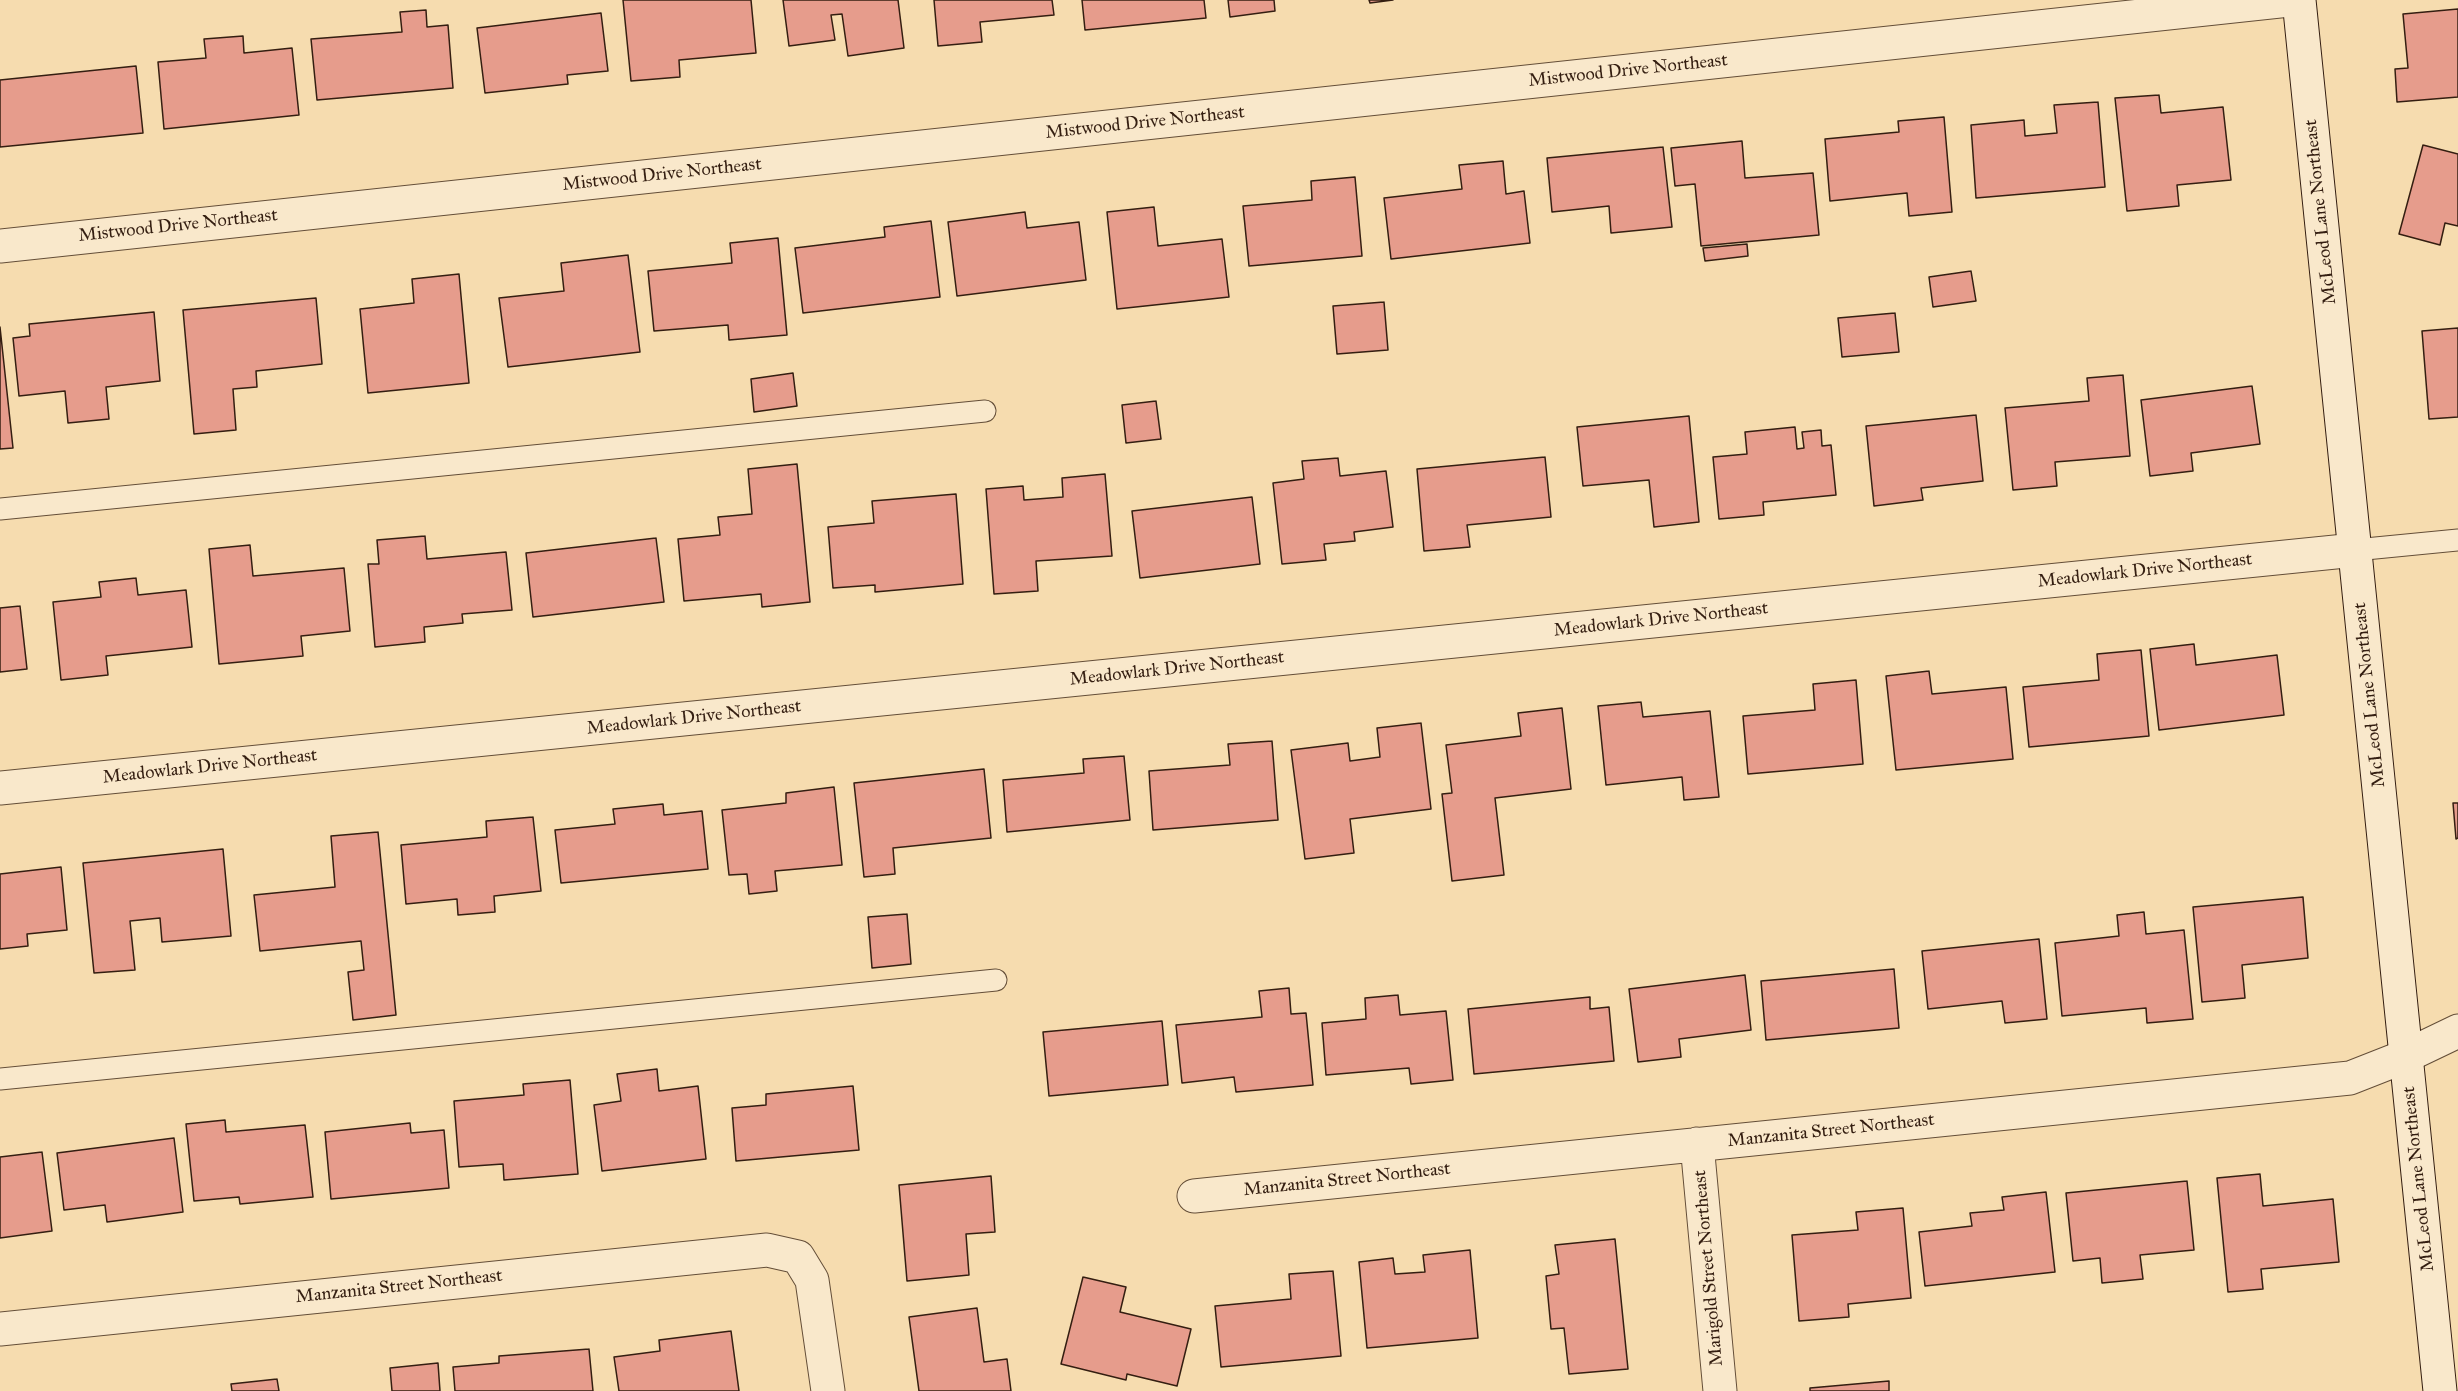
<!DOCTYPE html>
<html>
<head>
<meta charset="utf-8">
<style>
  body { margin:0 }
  canvas { display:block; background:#f6dcaf }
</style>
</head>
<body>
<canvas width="2458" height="1391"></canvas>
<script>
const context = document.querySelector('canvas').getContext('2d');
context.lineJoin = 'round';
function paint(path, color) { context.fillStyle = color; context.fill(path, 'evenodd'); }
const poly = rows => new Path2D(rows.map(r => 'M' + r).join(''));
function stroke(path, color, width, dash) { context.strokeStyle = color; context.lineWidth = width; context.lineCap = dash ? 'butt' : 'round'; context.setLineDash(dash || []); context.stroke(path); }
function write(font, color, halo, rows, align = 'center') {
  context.font = font + ' "IM FELL Great Primer",serif'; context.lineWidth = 4.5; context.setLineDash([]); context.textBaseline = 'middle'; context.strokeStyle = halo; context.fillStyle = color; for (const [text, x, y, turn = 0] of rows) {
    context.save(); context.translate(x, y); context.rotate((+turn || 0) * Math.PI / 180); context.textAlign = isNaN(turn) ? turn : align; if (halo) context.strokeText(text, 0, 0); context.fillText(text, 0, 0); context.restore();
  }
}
const building = poly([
  [623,0,751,0,756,53,679,60,680,77,631,81,623,0],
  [783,0,898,0,904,48,848,56,842,14,831,15,835,40,789,46,783,0],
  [934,0,1052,0,1054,15,980,22,982,42,938,46,934,0],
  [1082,0,1204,0,1206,18,1085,30,1082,0],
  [1228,0,1274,0,1275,11,1230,17,1228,0],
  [1369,0,1393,0,1370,3,1369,0],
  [2458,9,2458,97,2397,102,2395,69,2408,68,2403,14,2458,9],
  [426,10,427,27,448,25,453,88,317,100,311,39,402,32,400,12,426,10],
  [601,13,608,71,567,75,568,84,485,93,477,28,601,13],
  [243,36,244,53,292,48,299,115,164,129,158,62,206,58,204,39,243,36],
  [136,66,143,133,0,147,0,80,136,66],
  [2159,95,2161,113,2223,107,2231,180,2177,185,2179,206,2127,211,2115,98,2159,95],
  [2098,102,2105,187,1976,198,1971,125,2024,120,2025,136,2057,133,2054,105,2098,102],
  [1944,117,1952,212,1909,216,1907,193,1830,201,1825,139,1899,132,1898,121,1944,117],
  [1742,141,1745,178,1813,173,1819,235,1701,246,1695,184,1675,186,1671,148,1742,141],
  [2423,145,2458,154,2458,226,2445,223,2440,245,2399,234,2423,145],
  [1663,147,1672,227,1611,233,1609,206,1552,212,1547,158,1663,147],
  [1503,161,1506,194,1524,191,1530,243,1391,259,1384,198,1462,189,1459,165,1503,161],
  [1355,177,1362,256,1249,266,1243,206,1312,200,1311,181,1355,177],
  [1154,207,1158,246,1222,239,1229,297,1117,309,1107,212,1154,207],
  [1025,212,1027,228,1079,222,1086,280,957,296,948,222,1025,212],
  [931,221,940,297,803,313,795,248,885,237,884,227,931,221],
  [778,238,787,335,729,340,728,325,654,331,648,271,732,263,730,243,778,238],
  [1747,244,1748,256,1705,261,1703,248,1747,244],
  [628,255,640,352,508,367,499,298,564,291,561,263,628,255],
  [1971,271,1976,301,1933,307,1929,277,1971,271],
  [459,274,469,383,368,393,360,309,414,303,412,279,459,274],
  [316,298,322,364,256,371,257,387,233,389,236,430,194,434,183,310,316,298],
  [1384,302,1388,350,1337,354,1333,306,1384,302],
  [154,312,160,381,106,387,109,419,68,423,65,391,19,396,13,338,30,336,29,324,154,312],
  [1895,313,1899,352,1842,357,1838,318,1895,313],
  [0,327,13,448,0,449,0,327],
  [2458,328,2458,417,2429,419,2422,331,2458,328],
  [793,373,797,406,754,412,751,379,793,373],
  [2123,375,2130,456,2055,462,2057,486,2013,490,2005,408,2089,401,2087,378,2123,375],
  [2252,386,2260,444,2191,453,2193,471,2150,476,2141,400,2252,386],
  [1156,401,1161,439,1126,443,1122,405,1156,401],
  [1976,415,1983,481,1921,488,1923,500,1874,506,1866,426,1976,415],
  [1689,416,1699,522,1654,527,1649,480,1583,486,1577,427,1689,416],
  [1795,427,1797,449,1804,448,1802,432,1821,430,1822,446,1831,445,1836,495,1763,502,1764,515,1719,519,1713,457,1747,454,1745,432,1795,427],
  [1545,457,1551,517,1467,525,1470,547,1424,551,1417,469,1545,457],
  [1338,458,1340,476,1386,471,1393,527,1354,532,1355,541,1324,544,1326,560,1282,564,1273,483,1304,479,1302,461,1338,458],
  [797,464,810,602,762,607,761,594,684,601,678,539,720,535,718,517,752,514,748,469,797,464],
  [1105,474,1112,556,1036,561,1038,591,994,594,986,489,1023,486,1024,500,1063,497,1062,478,1105,474],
  [956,494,963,584,875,592,875,585,833,588,828,527,874,523,872,501,956,494],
  [1252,497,1260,564,1140,578,1132,511,1252,497],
  [425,536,427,559,506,552,512,610,462,614,463,623,424,627,425,642,375,647,368,564,379,564,377,540,425,536],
  [656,538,664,602,533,617,526,553,656,538],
  [250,545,253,576,344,568,350,631,301,636,303,656,219,664,209,549,250,545],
  [136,578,138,595,186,590,192,647,106,656,108,675,61,680,53,602,101,597,99,582,136,578],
  [20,606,27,669,0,672,0,608,20,606],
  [2194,644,2196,665,2277,655,2284,715,2159,730,2150,649,2194,644],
  [2141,650,2149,736,2029,747,2023,687,2099,680,2097,654,2141,650],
  [1929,671,1932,694,2006,687,2013,759,1896,770,1886,676,1929,671],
  [1856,680,1863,764,1748,774,1743,716,1815,710,1813,684,1856,680],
  [1641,702,1643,717,1710,711,1719,797,1684,800,1682,777,1606,785,1598,706,1641,702],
  [1562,708,1571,789,1495,798,1504,875,1452,881,1442,794,1452,793,1446,745,1521,736,1518,713,1562,708],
  [1421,723,1431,809,1350,819,1354,853,1305,859,1291,750,1348,743,1350,761,1380,757,1377,728,1421,723],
  [1272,741,1278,820,1153,830,1149,771,1230,765,1228,744,1272,741],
  [1124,756,1130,820,1007,832,1003,780,1084,773,1083,759,1124,756],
  [984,769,991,838,893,848,895,874,864,877,854,783,984,769],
  [834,787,842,865,775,871,777,891,749,894,747,874,729,875,722,810,786,803,786,793,834,787],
  [2453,803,2458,803,2458,838,2456,839,2453,803],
  [663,804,664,815,702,811,708,869,561,883,555,830,615,824,613,809,663,804],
  [533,817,541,891,494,896,495,912,458,915,457,899,406,904,401,845,487,837,486,821,533,817],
  [378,832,396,1015,353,1020,348,972,364,970,361,941,260,951,254,895,335,887,331,836,378,832],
  [223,849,231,936,162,942,160,918,130,921,135,970,94,973,83,863,223,849],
  [61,867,67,930,27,934,28,946,0,949,0,874,61,867],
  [2303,897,2308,958,2242,965,2245,998,2202,1002,2193,907,2303,897],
  [2144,912,2146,934,2184,930,2193,1019,2147,1023,2146,1008,2062,1016,2055,943,2119,936,2117,915,2144,912],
  [907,914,911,964,872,968,868,917,907,914],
  [2039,939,2047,1019,2005,1023,2002,1001,1928,1009,1922,951,2039,939],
  [1894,969,1899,1028,1766,1040,1761,981,1894,969],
  [1745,975,1751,1030,1679,1039,1681,1057,1638,1062,1629,989,1745,975],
  [1289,988,1291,1014,1306,1013,1313,1085,1236,1092,1234,1077,1182,1083,1176,1025,1262,1017,1259,991,1289,988],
  [1398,995,1400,1015,1446,1011,1453,1080,1411,1084,1409,1068,1326,1075,1322,1023,1366,1019,1365,998,1398,995],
  [1590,997,1590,1009,1609,1007,1614,1061,1474,1074,1468,1009,1590,997],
  [1162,1021,1168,1085,1049,1096,1043,1032,1162,1021],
  [657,1069,659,1091,698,1086,706,1159,602,1171,594,1105,621,1101,617,1074,657,1069],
  [570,1080,578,1174,504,1180,503,1164,459,1167,454,1101,524,1095,523,1084,570,1080],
  [853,1086,859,1150,736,1161,732,1108,766,1105,766,1094,853,1086],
  [225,1120,226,1132,305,1125,313,1197,240,1204,239,1197,194,1201,186,1124,225,1120],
  [410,1123,411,1133,444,1130,449,1188,331,1199,325,1132,410,1123],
  [174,1138,183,1212,107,1222,105,1205,64,1210,57,1153,174,1138],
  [42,1152,52,1231,0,1238,0,1157,42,1152],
  [2260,1174,2263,1206,2333,1199,2339,1262,2261,1269,2263,1289,2228,1292,2217,1178,2260,1174],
  [991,1176,995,1232,966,1234,969,1275,907,1281,899,1185,991,1176],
  [2187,1181,2194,1250,2140,1255,2143,1279,2102,1283,2100,1258,2073,1261,2066,1193,2187,1181],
  [2046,1192,2055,1272,1925,1286,1919,1232,1972,1226,1970,1213,2004,1210,2002,1197,2046,1192],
  [1903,1208,1911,1298,1848,1304,1849,1317,1799,1321,1792,1235,1858,1230,1856,1212,1903,1208],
  [1615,1239,1628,1369,1569,1374,1564,1328,1551,1329,1546,1276,1559,1274,1555,1245,1615,1239],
  [1470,1250,1478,1338,1367,1348,1359,1262,1393,1258,1395,1274,1425,1272,1423,1255,1470,1250],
  [1333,1271,1341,1356,1221,1367,1215,1306,1291,1299,1289,1274,1333,1271],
  [1083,1277,1126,1287,1120,1312,1191,1329,1177,1386,1127,1374,1126,1380,1061,1364,1083,1277],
  [977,1308,984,1362,1007,1359,1011,1391,919,1391,909,1317,977,1308],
  [731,1331,739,1391,619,1391,614,1357,660,1351,659,1340,731,1331],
  [589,1349,593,1391,455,1391,453,1367,499,1363,499,1356,589,1349],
  [438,1363,440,1391,392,1391,390,1368,438,1363],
  [277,1379,279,1391,232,1391,231,1384,277,1379],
  [1889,1381,1889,1391,1810,1391,1810,1388,1889,1381]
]);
paint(building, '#e69c8c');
stroke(building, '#341e11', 1.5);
const lane = poly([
  [0,509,985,411],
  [2355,550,2458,540],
  [0,1079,996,980]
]);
const street = poly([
  [0,246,2289,0],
  [0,788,2355,550],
  [1697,1144,1720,1391],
  [1194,1196,2350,1078,2406,1056,2458,1031],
  [0,1329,767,1250,798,1257,812,1280,828,1391]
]);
const secondary = poly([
  [2299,0,2440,1391]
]);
stroke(lane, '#644e38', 23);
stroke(street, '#644e38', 35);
stroke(secondary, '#341e11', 35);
stroke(lane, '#f9e8cb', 21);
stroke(street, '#f9e8cb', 33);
stroke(secondary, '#f9e8cb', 33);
write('18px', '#341e11', '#f9e8cb', [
  ["Mistwood Drive Northeast",1628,71,-6],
  ["Mistwood Drive Northeast",1145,123,-6],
  ["Mistwood Drive Northeast",662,175,-6],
  ["McLeod Lane Northeast",2321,212,-96],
  ["Mistwood Drive Northeast",178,226,-6],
  ["Meadowlark Drive Northeast",2145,571,-6],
  ["Meadowlark Drive Northeast",1661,620,-6],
  ["Meadowlark Drive Northeast",1177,669,-6],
  ["McLeod Lane Northeast",2370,695,-96],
  ["Meadowlark Drive Northeast",694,718,-6],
  ["Meadowlark Drive Northeast",210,767,-6],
  ["Manzanita Street Northeast",1831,1131,-6],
  ["McLeod Lane Northeast",2419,1179,-96],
  ["Manzanita Street Northeast",1347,1180,-6],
  ["Marigold Street Northeast",1709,1268,-95],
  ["Manzanita Street Northeast",399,1287,-6]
]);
</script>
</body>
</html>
